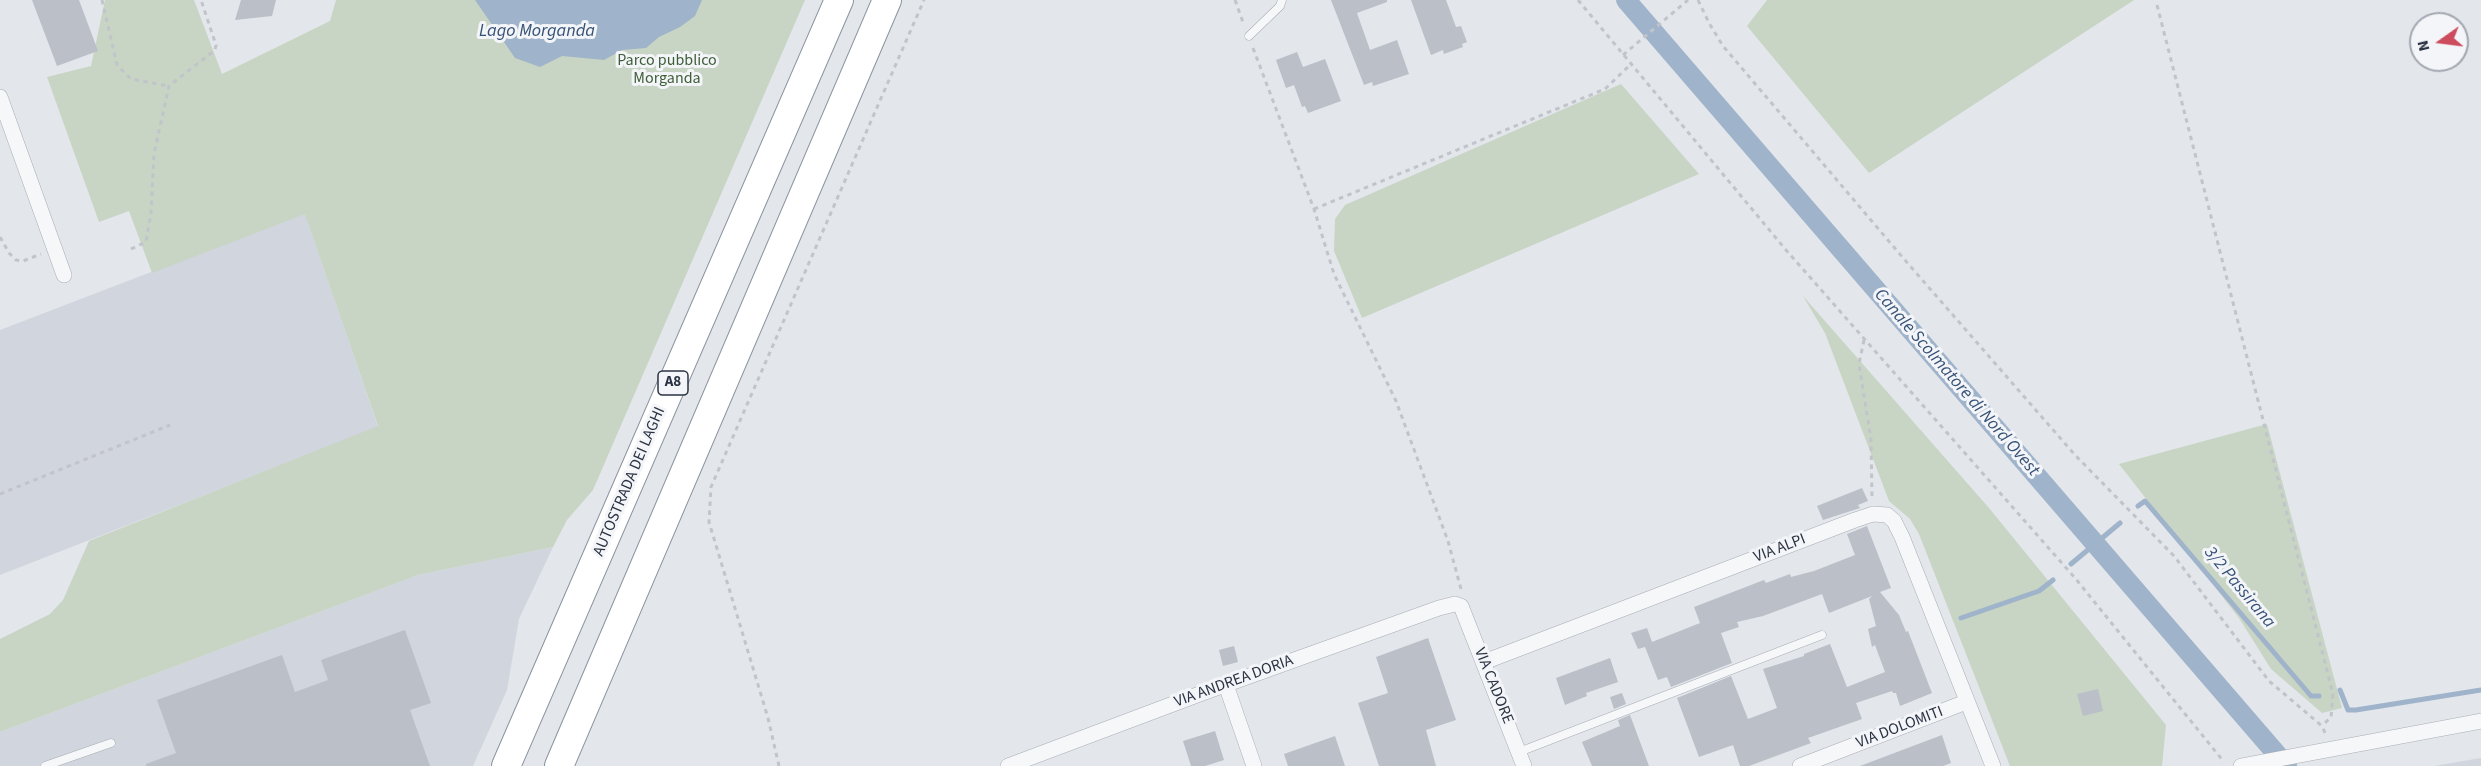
<!DOCTYPE html>
<html>
<head>
<meta charset="utf-8">
<style>
  body { margin:0 }
  #map { position:relative; width:2481px; height:766px; overflow:hidden; background:#e3e6eb; font-family:"Source Sans 3",sans-serif }
  canvas { display:block }
  .north { position:absolute; left:2409px; top:12px; width:60px; height:60px; box-sizing:border-box; background:#f3f5f8; border:2px solid #a3a7b0; border-radius:50%; rotate:256deg; font-size:16px; font-weight:700; line-height:24px; text-align:center; color:#2b3343 }
  .north::after { content:''; display:block; margin:auto; width:21px; height:27px; background:#cc4b5c; clip-path:polygon(50% 0,100% 100%,50% 72%,0 100%) }
</style>
</head>
<body>
<div id="map">
<canvas width="2481" height="766"></canvas>
<div class="north">N</div>
</div>
<script>
const context = document.querySelector('canvas').getContext('2d');
context.lineJoin = 'round';
function paint(path, color) { context.fillStyle = color; context.fill(path, 'evenodd'); }
const poly = rows => new Path2D(rows.map(r => 'M' + r).join(''));
function stroke(path, color, width, dash) { context.strokeStyle = color; context.lineWidth = width; context.lineCap = dash ? 'butt' : 'round'; context.setLineDash(dash || []); context.stroke(path); }
function write(font, color, halo, rows, align = 'center') {
  context.font = font + ' "Source Sans 3",sans-serif'; context.lineWidth = 6; context.setLineDash([]); context.textBaseline = 'middle'; context.strokeStyle = halo; context.fillStyle = color; for (const [text, x, y, turn = 0] of rows) {
    context.save(); context.translate(x, y); context.rotate((+turn || 0) * Math.PI / 180); context.textAlign = isNaN(turn) ? turn : align; if (halo) context.strokeText(text, 0, 0); context.fillText(text, 0, 0); context.restore();
  }
}
paint(poly([
  [305,213,378,427,0,575,0,330],
  [553,547,519,619,507,690,473,766,0,766,0,732,418,575],
  [2481,758,2481,766,2434,766]
]), '#d1d5dd');
paint(poly([
  [105,0,194,0,222,74,330,21,336,0,805,0,593,490,567,520,553,547,418,575,0,732,0,639,50,614,63,600,89,541,378,426,305,214,152,273,129,211,99,222,47,77,91,66],
  [1767,0,2134,0,1869,173,1747,26],
  [1621,84,1699,174,1362,318,1334,251,1335,219,1345,205],
  [1803,296,1989,508,2166,725,2162,766,2010,766,1919,534,1910,519,1889,501,1825,333],
  [2267,424,2342,708,2322,713,2271,669,2239,618,2119,464]
]), '#c8d5c4');
paint(poly([
  [475,0,702,0,695,16,680,27,659,37,646,48,622,50,604,60,562,56,540,67,515,58]
]), '#9fb3ca');
stroke(poly([
  [2138,506,2145,501,2311,696,2319,696],
  [2071,564,2120,523],
  [1961,618,2039,591,2053,580],
  [2340,690,2348,710,2356,710,2481,690]
]), '#9fb3ca', 5);
stroke(poly([
  [1626,0,2287,766]
]), '#9fb3ca', 20);
paint(poly([
  [32,0,79,0,98,51,57,66],
  [241,0,276,0,272,16,235,20],
  [1331,0,1387,0,1387,2,1357,13,1370,50,1397,40,1409,74,1373,86,1372,82,1364,85],
  [1411,0,1446,0,1456,27,1461,26,1467,42,1462,44,1463,47,1444,54,1443,50,1431,55],
  [1297,52,1303,67,1325,59,1341,101,1308,113,1305,106,1302,107,1294,85,1286,88,1276,60],
  [1862,488,1868,501,1858,505,1860,508,1823,520,1817,506],
  [1867,526,1891,588,1880,592,1899,615,1906,632,1908,631,1932,693,1900,706,1896,693,1893,693,1892,691,1856,703,1862,719,1808,738,1811,743,1749,766,1740,766,1733,745,1699,757,1677,698,1731,676,1748,719,1777,708,1763,669,1804,656,1804,654,1830,644,1847,687,1885,672,1875,645,1872,647,1868,629,1876,626,1869,599,1872,596,1829,613,1822,594,1763,616,1737,622,1739,627,1721,633,1732,663,1671,687,1667,677,1658,680,1645,647,1638,649,1631,633,1647,628,1652,642,1700,623,1694,607,1764,580,1766,583,1790,574,1791,577,1814,571,1855,555,1847,534],
  [405,630,431,703,410,710,430,766,146,766,146,764,176,753,157,700,282,655,295,692,328,680,321,660],
  [1428,638,1456,720,1426,730,1436,766,1379,766,1358,703,1388,693,1376,657],
  [1234,646,1238,662,1223,666,1219,650],
  [1610,658,1618,682,1586,693,1587,696,1565,705,1556,678],
  [2098,689,2103,711,2083,716,2077,694],
  [1622,693,1626,704,1614,709,1610,697],
  [1630,715,1649,766,1592,766,1582,742,1620,726,1618,720],
  [1215,731,1224,760,1205,766,1191,766,1183,741],
  [1942,735,1951,763,1943,766,1860,766],
  [1335,736,1345,766,1288,766,1284,754]
]), '#babfc8');
const service = poly([
  [1249,36,1280,6,1282,0],
  [1519,752,1822,635],
  [45,766,111,743]
]);
const minor = poly([
  [0,97,64,275],
  [1484,662,1855,520,1873,514,1887,515,1894,521,1902,537,1993,766],
  [1226,685,1254,766],
  [1008,766,1205,692,1439,608,1455,604,1461,606,1524,766],
  [1800,766,1966,702],
  [2241,766,2481,721]
]);
const motorway = poly([
  [506,766,839,0],
  [559,766,887,0]
]);
stroke(service, '#a8adb5', 9);
stroke(minor, '#a8adb5', 16);
stroke(motorway, '#8a93a1', 30);
stroke(poly([
  [102,0,117,65,131,79,169,86],
  [1235,0,1244,25],
  [1578,0,1786,250,2075,578,2224,762],
  [1698,0,1709,23,1723,46,1904,259,2075,455,2174,556,2269,681,2322,726,2326,735],
  [2157,5,2333,694,2331,717,2322,726],
  [1253,48,1314,209,1334,274,1396,401,1448,541,1461,589],
  [1623,55,1688,0],
  [1314,209,1605,89,1631,64],
  [0,237,9,253,16,260,23,261,41,254],
  [131,249,146,242,151,213,154,154,169,86,215,50,216,45,201,0],
  [1864,340,1859,364,1871,440,1872,497],
  [0,494,170,425],
  [779,766,768,718,709,522,711,487,924,0]
]), '#c1c4ca', 3, [4.5, 4.5]);
stroke(service, '#f6f7f9', 8);
stroke(minor, '#f6f7f9', 15);
stroke(motorway, '#fff', 28);
for (const [x, y, w] of [
  [673,383,30]
]) { const box = new Path2D(); box.roundRect(x - w / 2, y - 12, w, 24, 4.5); context.fillStyle = '#f3f5f8'; context.fill(box); stroke(box, '#2b3343', 1.5); }
write('bold 15px', '#2b3343', null, [
  ["A8",673,383]
]);
write('16px', '#3f5e38', '#f3f5f8', [
  ["Parco pubblico",667,61],
  ["Morganda",667,79]
]);
write('16px', '#2b3343', '#f3f5f8', [
  ["AUTOSTRADA DEI LAGHI",630,482,-67],
  ["VIA ALPI",1780,549,-21],
  ["VIA ANDREA DORIA",1234,682,-20],
  ["VIA CADORE",1493,686,68],
  ["VIA DOLOMITI",1900,728,-21]
]);
write('italic 18px', '#355176', '#f3f5f8', [
  ["Lago Morganda",537,32],
  ["Canale Scolmatore di Nord Ovest",1956,383,49],
  ["3/2 Passirana",2239,588,50]
]);
</script>
</body>
</html>
